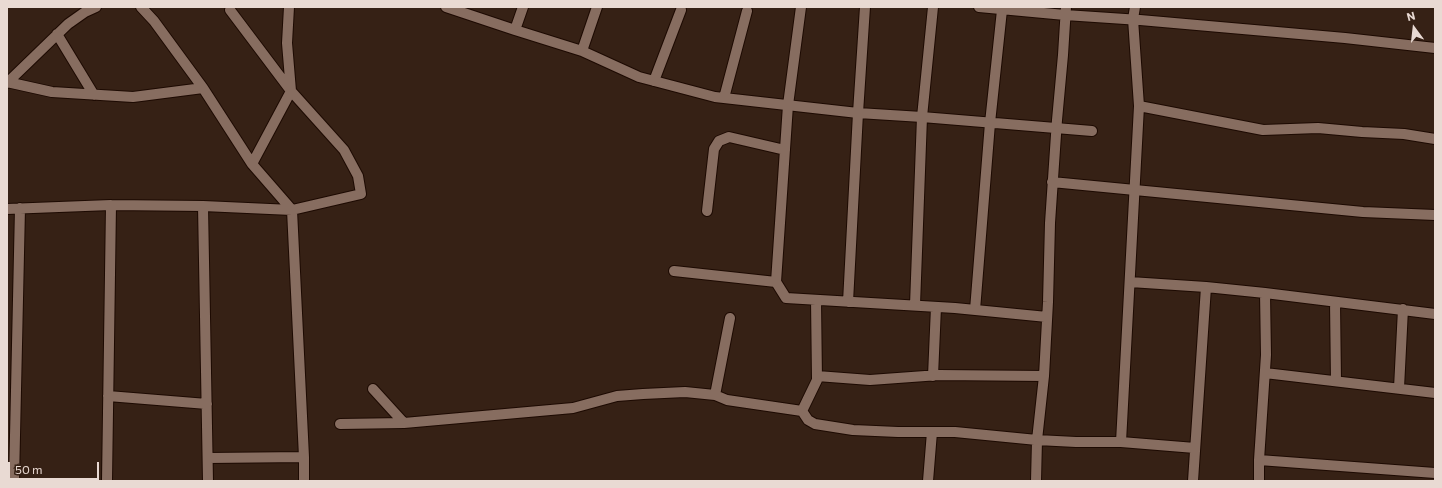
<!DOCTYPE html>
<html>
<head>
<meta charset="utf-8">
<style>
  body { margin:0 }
  #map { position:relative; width:1442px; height:488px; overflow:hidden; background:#362115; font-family:Commissioner,sans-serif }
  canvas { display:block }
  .frame { position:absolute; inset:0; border:8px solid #e9dad3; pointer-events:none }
  .north { position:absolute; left:1394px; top:8px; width:40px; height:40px; -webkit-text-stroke:3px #362115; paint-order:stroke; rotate:345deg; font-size:11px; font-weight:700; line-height:16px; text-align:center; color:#e9dad3 }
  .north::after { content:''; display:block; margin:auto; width:14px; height:18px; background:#e9dad3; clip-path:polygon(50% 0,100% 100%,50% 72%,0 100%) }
  .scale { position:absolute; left:8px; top:462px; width:91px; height:18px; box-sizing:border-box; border:2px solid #e9dad3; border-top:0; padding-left:5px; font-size:12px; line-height:14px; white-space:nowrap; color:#e9dad3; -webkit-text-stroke:3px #362115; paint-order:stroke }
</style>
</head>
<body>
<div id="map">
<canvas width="1442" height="488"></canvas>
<div class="frame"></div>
<div class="north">N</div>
<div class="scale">50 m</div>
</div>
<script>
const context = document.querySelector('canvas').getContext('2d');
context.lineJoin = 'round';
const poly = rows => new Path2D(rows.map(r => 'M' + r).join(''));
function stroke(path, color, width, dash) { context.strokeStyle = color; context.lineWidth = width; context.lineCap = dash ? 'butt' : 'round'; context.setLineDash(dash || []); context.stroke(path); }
const minor = poly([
  [141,7,154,21,203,88,252,164,292,210,361,194,358,176,344,150,291,91,230,10],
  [446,7,515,30],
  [523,7,515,30,582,51,639,77,715,97,858,113,922,117,1092,131],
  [979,7,1065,15,1140,20,1345,38,1435,48],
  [1135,7,1133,19,1139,106,1121,442,1195,448],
  [57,34,94,95],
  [582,51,597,7],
  [654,81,681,10],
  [7,82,52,92,133,97,203,88],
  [7,83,68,24,85,12,96,7],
  [724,98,747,11],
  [1139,106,1263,130,1318,128,1362,132,1404,134,1435,139],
  [252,164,291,91,287,43,289,7],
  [1052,182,1363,212,1435,215],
  [203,206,208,481],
  [7,209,111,205,203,206,292,210,304,457,304,481],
  [707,211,714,149,719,141,729,137,785,150],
  [674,271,776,282,786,298,955,308,1047,317],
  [776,282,788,105,801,7],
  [1130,282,1206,287],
  [848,302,858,113,865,7],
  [1335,302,1336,381],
  [915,305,922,117,933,7],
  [975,310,990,123,1002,10],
  [730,318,715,395,727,400,802,411,808,420,815,424,853,430,898,432,955,432,1037,440,1076,442,1121,442],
  [1265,373,1435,393],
  [817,376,870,380,939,375,1044,376],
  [933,376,936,307],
  [1399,388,1403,309],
  [373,389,404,423,573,408,617,396,643,394,685,392,715,395],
  [108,396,207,404],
  [802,411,817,380,816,300],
  [340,424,404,423],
  [208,458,304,457],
  [1259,460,1435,473],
  [14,481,20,208],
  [107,481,111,205],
  [928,481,932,432],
  [1036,481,1037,440,1044,376,1048,302,1050,223,1057,120,1063,55,1066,7],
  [1193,481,1206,287,1265,293,1435,314],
  [1259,481,1259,460,1266,355,1265,293]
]);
stroke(minor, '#1d0a02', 12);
stroke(minor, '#876d60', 10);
</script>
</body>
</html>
